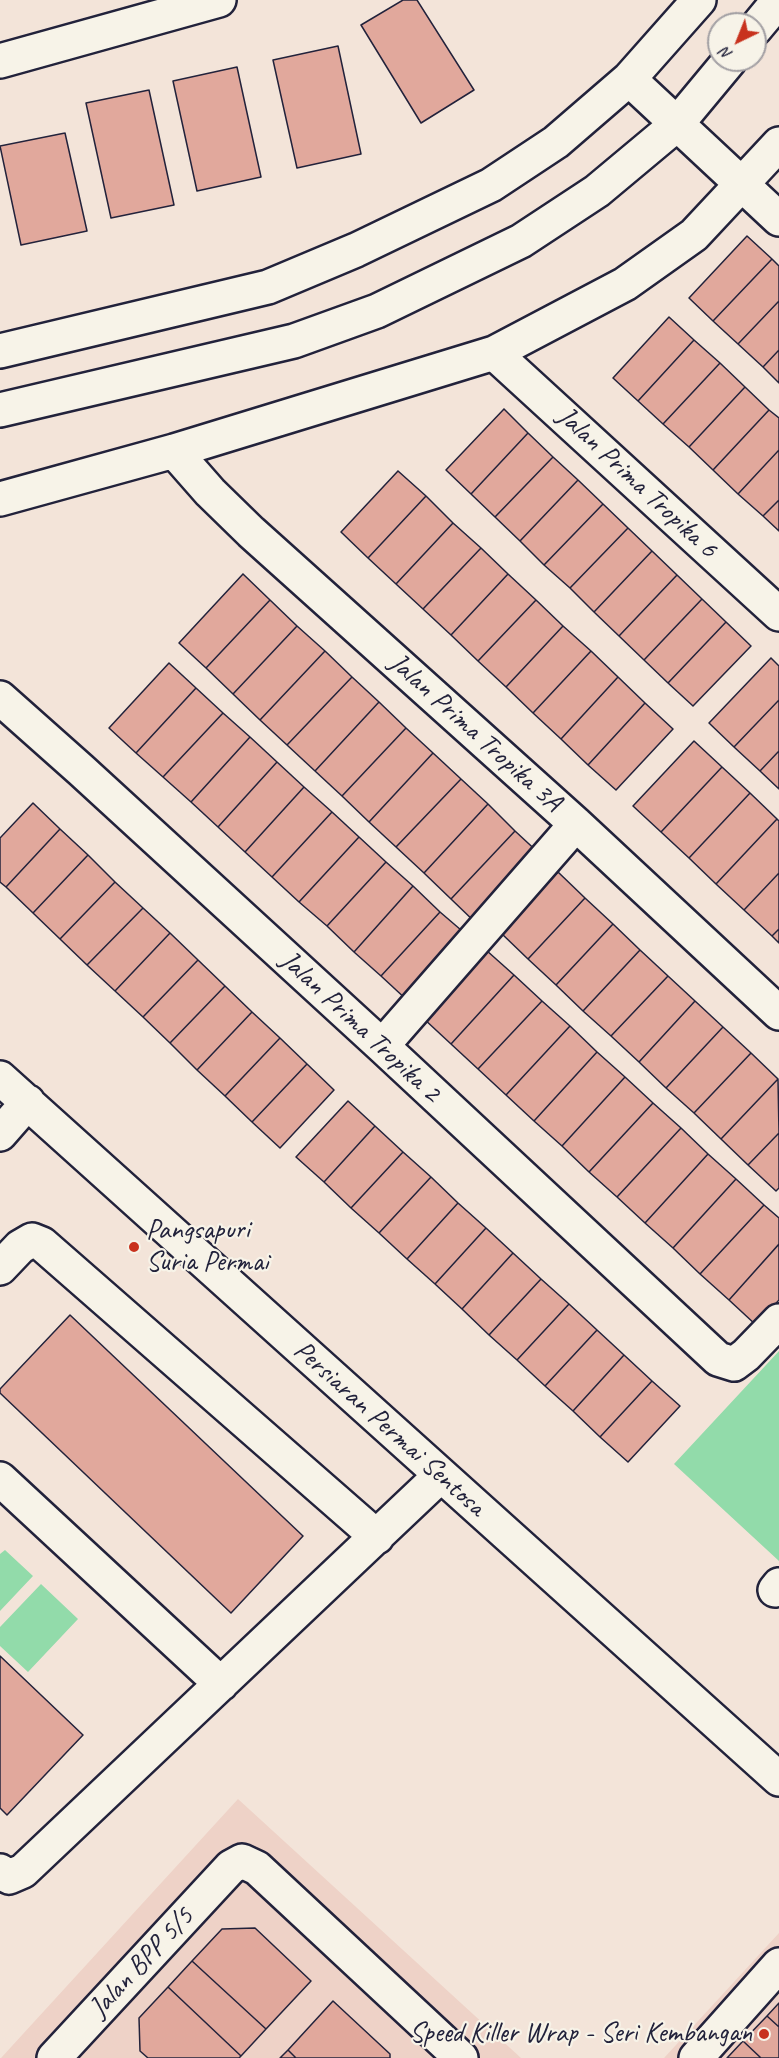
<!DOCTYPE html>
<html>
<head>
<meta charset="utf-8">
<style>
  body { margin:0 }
  #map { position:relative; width:779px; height:2058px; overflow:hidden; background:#f3e4d9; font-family:Caveat,sans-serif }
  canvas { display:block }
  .north { position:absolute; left:707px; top:12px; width:60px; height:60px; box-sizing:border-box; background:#f7f3e8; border:2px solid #a29fa3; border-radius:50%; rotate:223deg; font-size:16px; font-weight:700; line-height:24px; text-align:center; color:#22223b }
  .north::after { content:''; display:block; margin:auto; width:21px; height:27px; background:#c8321e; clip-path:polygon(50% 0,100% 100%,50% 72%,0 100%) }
</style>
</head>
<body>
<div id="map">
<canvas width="779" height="2058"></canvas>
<div class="north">N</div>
</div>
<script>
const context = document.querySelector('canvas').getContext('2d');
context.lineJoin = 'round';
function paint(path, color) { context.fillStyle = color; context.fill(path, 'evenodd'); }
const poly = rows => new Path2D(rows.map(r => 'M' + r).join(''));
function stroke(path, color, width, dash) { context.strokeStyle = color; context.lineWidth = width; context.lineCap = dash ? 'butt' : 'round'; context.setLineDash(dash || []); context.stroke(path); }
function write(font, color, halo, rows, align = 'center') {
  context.font = font + ' Caveat,sans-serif'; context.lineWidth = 4.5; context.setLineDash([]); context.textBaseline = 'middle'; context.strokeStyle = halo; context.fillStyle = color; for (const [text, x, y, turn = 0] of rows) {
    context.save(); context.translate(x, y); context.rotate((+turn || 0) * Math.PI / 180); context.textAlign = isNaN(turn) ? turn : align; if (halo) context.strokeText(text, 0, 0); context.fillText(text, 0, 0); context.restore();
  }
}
paint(poly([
  [238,1799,521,2058,1,2058],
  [779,1933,779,2058,664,2058]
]), '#eed2c7');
paint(poly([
  [779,1351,779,1561,674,1464],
  [5,1550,33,1576,0,1611,0,1554],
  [41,1584,78,1619,28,1672,0,1646,0,1627]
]), '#92dbaa');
const building = poly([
  [403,0,417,0,474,90,421,123,361,25,403,0],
  [338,46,361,154,297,168,273,60,338,46],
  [237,67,261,177,197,191,173,81,237,67],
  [149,90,174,205,111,218,86,103,149,90],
  [65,133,87,231,21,245,0,146,65,133],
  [747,236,772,259,713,321,689,298,747,236],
  [772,259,779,266,779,301,738,344,713,321,772,259],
  [779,301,779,350,763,367,738,344,779,301],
  [669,317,694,340,638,401,613,378,669,317],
  [694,340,720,363,663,424,638,401,694,340],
  [779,350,779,383,763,367,779,350],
  [720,363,745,387,689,447,663,424,720,363],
  [745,387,769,410,713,470,689,447,745,387],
  [504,409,528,433,471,494,446,470,504,409],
  [769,410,779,418,779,450,738,494,713,470,769,410],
  [528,433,553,457,495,517,471,494,528,433],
  [779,450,779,500,763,516,738,494,779,450],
  [553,457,578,480,520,541,495,517,553,457],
  [398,471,426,496,368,558,341,532,398,471],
  [578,480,603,504,544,565,520,541,578,480],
  [426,496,453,523,396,584,368,558,426,496],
  [779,500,779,531,763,516,779,500],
  [603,504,628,528,570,588,544,565,603,504],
  [453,523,481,548,423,609,396,584,453,523],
  [628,528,652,551,594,612,570,588,628,528],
  [481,548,508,574,451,635,423,609,481,548],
  [652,551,677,575,619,636,594,612,652,551],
  [243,574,270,600,206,668,179,643,243,574],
  [508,574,536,600,478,661,451,635,508,574],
  [677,575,702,599,644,660,619,636,677,575],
  [702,599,726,622,668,683,644,660,702,599],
  [270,600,297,626,233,694,206,668,270,600],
  [536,600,563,626,506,687,478,661,536,600],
  [726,622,751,646,693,706,668,683,726,622],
  [297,626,325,651,260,720,233,694,297,626],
  [563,626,591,651,533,713,506,687,563,626],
  [325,651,352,677,287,745,260,720,325,651],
  [591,651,618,677,561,739,533,713,591,651],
  [771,658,779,666,779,700,734,747,709,723,771,658],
  [169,663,196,688,136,753,109,728,169,663],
  [352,677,379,702,315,771,287,745,352,677],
  [618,677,645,703,588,765,561,739,618,677],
  [196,688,223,713,163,777,136,753,196,688],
  [779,700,779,751,760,771,734,747,779,700],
  [379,702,406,728,342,796,315,771,379,702],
  [645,703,673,729,616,790,588,765,645,703],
  [223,713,250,737,191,802,163,777,223,713],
  [406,728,433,753,369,822,342,796,406,728],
  [250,737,277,762,218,827,191,802,250,737],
  [694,741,722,767,661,832,633,806,694,741],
  [779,751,779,789,760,771,779,751],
  [433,753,461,779,396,847,369,822,433,753],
  [277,762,304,787,245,852,218,827,277,762],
  [722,767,750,793,689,858,661,832,722,767],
  [461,779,488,804,424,873,396,847,461,779],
  [304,787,332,812,272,877,245,852,304,787],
  [750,793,777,819,716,884,689,858,750,793],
  [33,803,60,829,6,887,0,882,0,838,33,803],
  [488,804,515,831,451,899,424,873,488,804],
  [332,812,359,837,299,902,272,877,332,812],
  [777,819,779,821,779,873,744,910,716,884,777,819],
  [60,829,88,855,33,913,6,887,60,829],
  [515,831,542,856,478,925,451,899,515,831],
  [359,837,386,862,327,926,299,902,359,837],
  [88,855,115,882,60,939,33,913,88,855],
  [386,862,413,886,354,952,327,926,386,862],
  [558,872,585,898,528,959,501,933,558,872],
  [779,873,779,929,772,936,744,910,779,873],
  [115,882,143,908,87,965,60,939,115,882],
  [413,886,440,912,381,976,354,952,413,886],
  [585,898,613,924,556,985,528,959,585,898],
  [143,908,170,933,115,991,87,965,143,908],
  [440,912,468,936,408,1001,381,976,440,912],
  [613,924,640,950,583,1011,556,985,613,924],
  [779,929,779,943,772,936,779,929],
  [170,933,198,960,143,1017,115,991,170,933],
  [486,950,514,975,451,1044,423,1018,486,950],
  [640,950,668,976,611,1036,583,1011,640,950],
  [198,960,225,986,170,1043,143,1017,198,960],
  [514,975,542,1001,478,1069,451,1044,514,975],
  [668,976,695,1001,639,1062,611,1036,668,976],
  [225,986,252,1012,197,1070,170,1043,225,986],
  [542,1001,570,1026,506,1095,478,1069,542,1001],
  [695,1001,723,1027,666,1088,639,1062,695,1001],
  [252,1012,280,1038,225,1096,197,1070,252,1012],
  [570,1026,597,1052,534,1121,506,1095,570,1026],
  [723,1027,751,1053,694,1113,666,1088,723,1027],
  [280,1038,307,1064,252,1122,225,1096,280,1038],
  [597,1052,625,1077,562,1146,534,1121,597,1052],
  [751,1053,778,1079,721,1139,694,1113,751,1053],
  [307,1064,334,1090,280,1148,252,1122,307,1064],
  [625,1077,653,1103,589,1172,562,1146,625,1077],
  [778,1079,779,1133,748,1165,721,1139,778,1079],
  [348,1101,375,1126,324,1182,296,1157,348,1101],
  [653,1103,681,1128,617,1197,589,1172,653,1103],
  [375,1126,403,1152,351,1208,324,1182,375,1126],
  [681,1128,708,1154,645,1223,617,1197,681,1128],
  [779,1133,779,1188,776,1191,748,1165,779,1133],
  [403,1152,431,1177,379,1233,351,1208,403,1152],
  [708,1154,736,1179,673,1248,645,1223,708,1154],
  [431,1177,458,1203,407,1259,379,1233,431,1177],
  [736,1179,764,1205,700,1274,673,1248,736,1179],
  [458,1203,486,1228,435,1284,407,1259,458,1203],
  [764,1205,779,1218,779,1244,729,1300,700,1274,764,1205],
  [486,1228,513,1253,462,1309,435,1284,486,1228],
  [779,1244,779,1300,756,1325,729,1300,779,1244],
  [513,1253,541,1279,489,1335,462,1309,513,1253],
  [541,1279,569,1304,517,1360,489,1335,541,1279],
  [569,1304,597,1330,545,1386,517,1360,569,1304],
  [70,1315,303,1536,231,1613,0,1393,0,1389,70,1315],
  [597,1330,624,1355,573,1411,545,1386,597,1330],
  [624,1355,652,1381,600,1437,573,1411,624,1355],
  [652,1381,680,1406,628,1462,600,1437,652,1381],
  [0,1656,83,1735,7,1815,0,1808,0,1656],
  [255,1928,311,1981,266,2029,192,1961,222,1929,255,1928],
  [192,1961,266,2029,241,2056,168,1987,192,1961],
  [168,1987,241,2056,239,2058,148,2058,140,2051,139,2018,168,1987],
  [333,2001,390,2054,390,2058,296,2058,288,2050,333,2001],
  [779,2003,779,2027,767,2016,779,2003],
  [767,2016,779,2027,779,2058,761,2058,743,2041,767,2016],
  [743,2041,761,2058,727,2058,743,2041],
  [288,2050,296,2058,280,2058,288,2050]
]);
paint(building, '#e1a89c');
stroke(building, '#22223b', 1.5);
const minor = poly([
  [755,29,779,0],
  [0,61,219,0],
  [629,79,779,219],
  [0,351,268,287,356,250,491,185,556,142,629,79,699,0],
  [494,353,779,614],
  [0,410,294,341,377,311,521,241,597,191,676,125,730,60],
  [174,451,210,492,251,532,576,824,779,1013],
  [0,499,174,451,494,353,625,284,694,235,779,144],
  [0,698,81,770,382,1046,718,1359,734,1364,746,1355,779,1321],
  [382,1046,576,824],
  [0,1078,779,1779],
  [0,1134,28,1102],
  [0,1268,20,1247,32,1240,42,1244,377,1537],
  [0,1479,221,1684],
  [775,1590,779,1585],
  [0,1871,9,1877,23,1871,441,1475],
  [54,2058,231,1867,242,1861,257,1868,461,2058],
  [696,2058,779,1965]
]);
stroke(minor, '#22223b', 38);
stroke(minor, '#f7f3e8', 33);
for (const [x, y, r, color] of [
  [134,1247,6,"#c8321e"],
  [764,2034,6,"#c8321e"]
]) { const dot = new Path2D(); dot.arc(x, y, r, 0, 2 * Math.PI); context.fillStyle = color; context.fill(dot); stroke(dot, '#f7f3e8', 2); }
write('28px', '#22223b', '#f7f3e8', [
  ["Jalan Prima Tropika 6",637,483,43],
  ["Jalan Prima Tropika 3A",475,733,42],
  ["Jalan Prima Tropika 2",360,1027,43],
  ["Persiaran Permai Sentosa",389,1429,42],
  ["Jalan BPP 5/5",142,1963,-47]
]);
write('28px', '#22223b', '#f7f3e8', [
  ["Pangsapuri",146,1231],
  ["Suria Permai",146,1263],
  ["Speed Killer Wrap - Seri Kembangan",752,2034,"right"]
], 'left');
</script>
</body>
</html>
